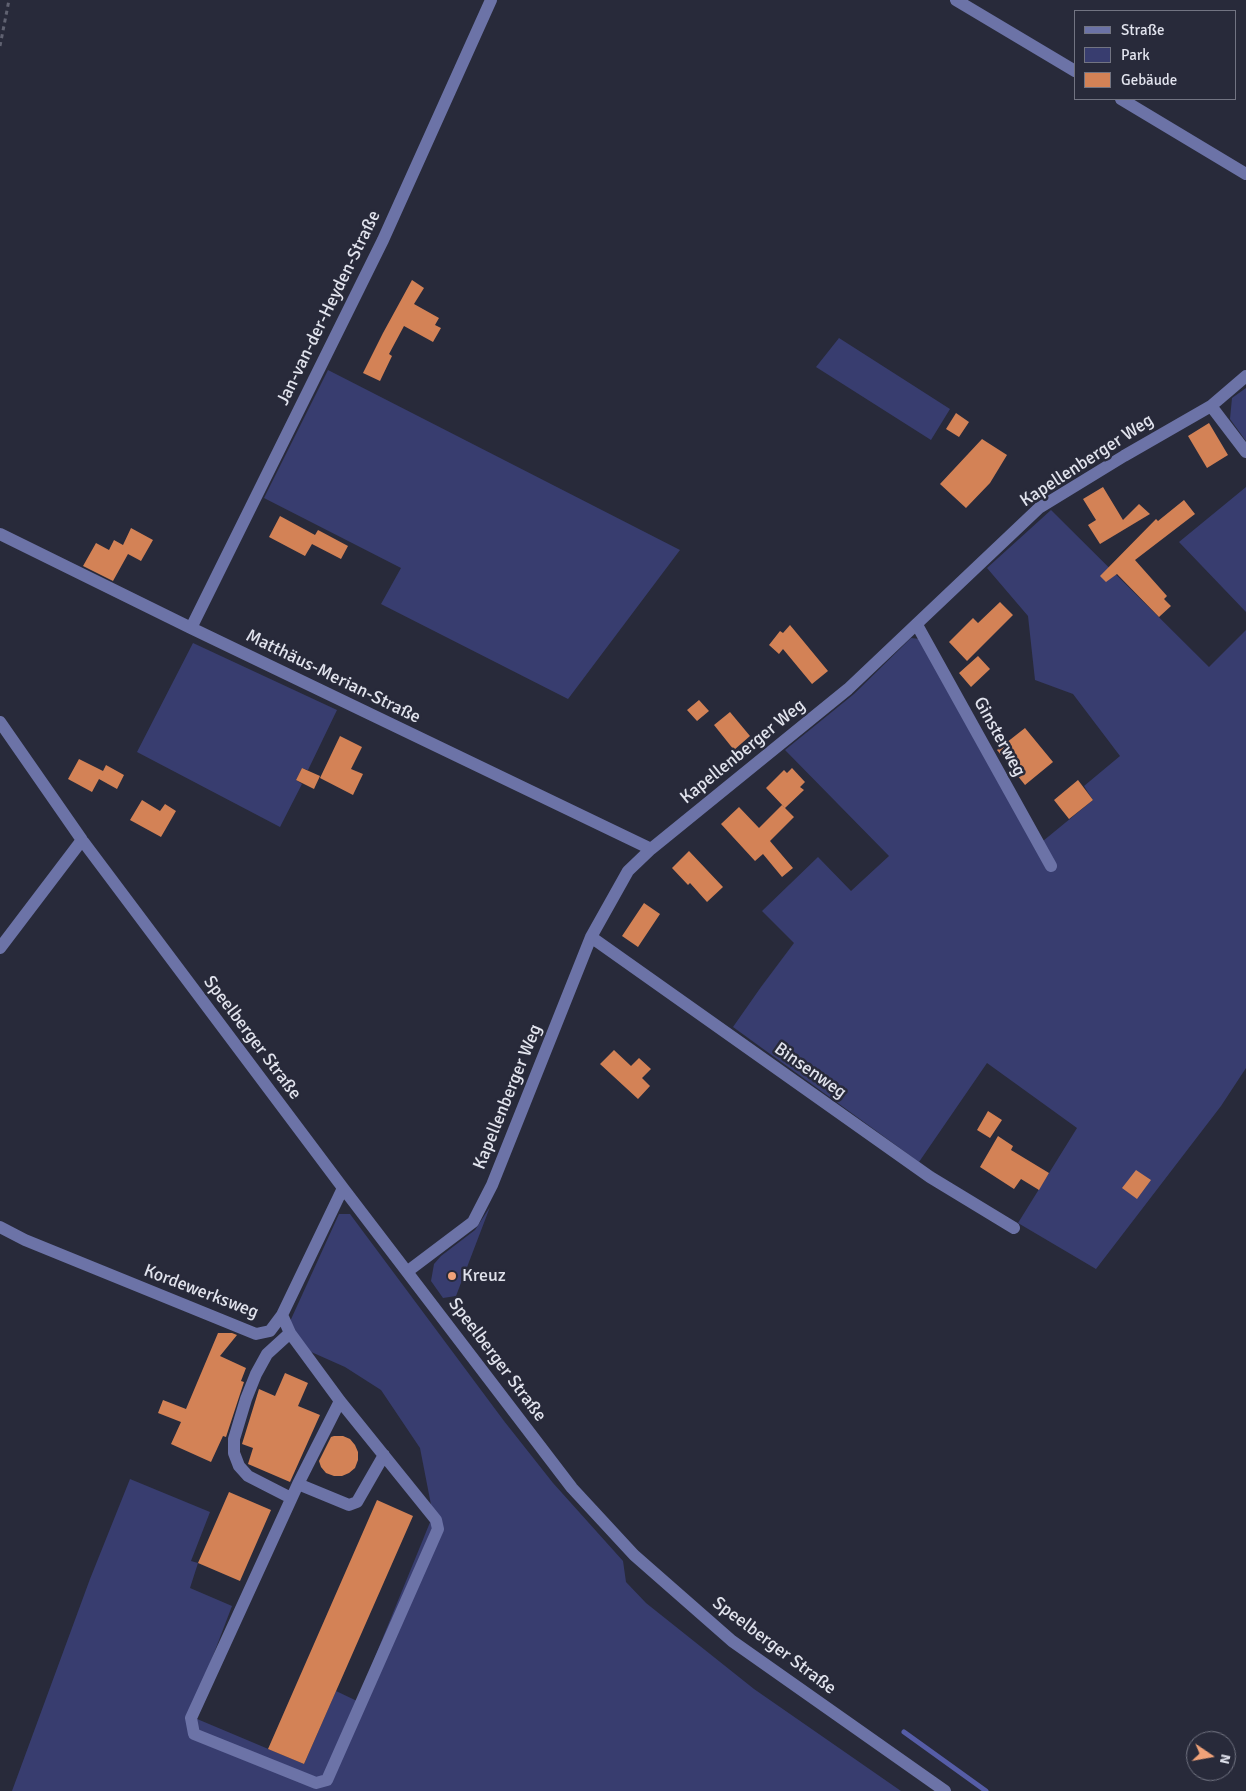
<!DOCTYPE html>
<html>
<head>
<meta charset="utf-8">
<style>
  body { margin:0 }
  #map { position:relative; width:1246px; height:1791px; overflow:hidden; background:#282a3a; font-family:Signika,sans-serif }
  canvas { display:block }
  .legend { position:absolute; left:1074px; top:10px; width:162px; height:90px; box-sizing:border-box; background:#282a3a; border:1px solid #727482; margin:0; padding:6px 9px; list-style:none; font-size:15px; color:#e1e3ed }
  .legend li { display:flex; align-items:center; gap:10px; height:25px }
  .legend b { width:25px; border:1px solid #727482 }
  .north { position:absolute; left:1186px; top:1731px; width:50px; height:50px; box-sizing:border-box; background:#282a3a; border:1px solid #727482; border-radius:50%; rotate:102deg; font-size:14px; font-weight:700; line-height:20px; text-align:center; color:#e1e3ed }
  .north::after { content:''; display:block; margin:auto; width:18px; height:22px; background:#f0a279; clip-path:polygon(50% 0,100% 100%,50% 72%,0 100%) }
</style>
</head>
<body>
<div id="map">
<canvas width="1246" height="1791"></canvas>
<ul class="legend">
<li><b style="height:6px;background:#6c73a7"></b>Straße</li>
<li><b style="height:14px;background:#383d6f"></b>Park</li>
<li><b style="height:14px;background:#d38256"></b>Gebäude</li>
</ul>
<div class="north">N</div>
</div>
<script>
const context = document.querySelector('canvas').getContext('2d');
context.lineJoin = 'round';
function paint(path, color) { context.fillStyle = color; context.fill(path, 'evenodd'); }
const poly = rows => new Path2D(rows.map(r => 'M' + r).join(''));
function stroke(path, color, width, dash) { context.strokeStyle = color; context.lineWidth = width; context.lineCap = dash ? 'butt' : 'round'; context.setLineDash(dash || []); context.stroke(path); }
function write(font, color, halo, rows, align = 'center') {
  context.font = font + ' Signika,sans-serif'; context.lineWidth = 5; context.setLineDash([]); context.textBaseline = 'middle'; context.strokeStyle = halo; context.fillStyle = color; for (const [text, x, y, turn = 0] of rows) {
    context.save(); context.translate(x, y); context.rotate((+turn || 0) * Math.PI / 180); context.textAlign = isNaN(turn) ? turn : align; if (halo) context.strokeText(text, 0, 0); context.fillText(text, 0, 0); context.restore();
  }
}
paint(poly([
  [839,338,950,409,931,440,816,367],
  [328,370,680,550,568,699,381,604,401,568,264,498],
  [1246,388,1246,441,1230,419,1232,398],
  [1246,487,1246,612,1179,542],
  [1051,510,1209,667,1246,630,1246,1068,1221,1106,1096,1269,1018,1223,1077,1128,987,1063,919,1162,733,1027,761,987,794,943,762,911,818,857,851,891,889,856,785,750,854,694,911,638,920,639,1043,841,1093,800,1084,786,1120,756,1073,694,1035,680,1028,616,987,568],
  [193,643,337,710,308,770,302,768,296,780,302,784,280,827,137,752],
  [490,1207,456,1296,443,1298,431,1281,434,1264,441,1256,475,1230],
  [339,1214,350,1214,504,1421,553,1483,623,1561,626,1582,646,1603,754,1689,901,1791,12,1791,90,1579,130,1479,210,1512,191,1561,198,1563,190,1588,232,1606,190,1716,304,1764,336,1691,357,1701,433,1515,420,1448,381,1390,345,1367,282,1339]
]), '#383d6f');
stroke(poly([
  [904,1732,986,1791]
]), '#565da7', 5);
paint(poly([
  [412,280,424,288,414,304,439,318,435,325,441,328,433,342,404,326,389,354,392,356,380,381,363,373,383,333],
  [956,413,969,422,959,437,946,429],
  [1209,423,1228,455,1207,468,1188,436],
  [982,439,1007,455,990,483,966,508,940,484],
  [1103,487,1123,520,1139,504,1150,514,1100,544,1088,525,1096,520,1083,499],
  [1184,500,1195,514,1135,560,1167,596,1164,599,1171,606,1159,617,1117,574,1106,582,1100,576,1156,519,1158,521],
  [280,516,315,535,318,530,348,546,341,559,312,544,305,556,269,537],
  [131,528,153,540,141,561,128,554,113,581,83,566,96,543,109,550,114,540,123,545],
  [1000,602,1013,615,967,661,949,642,973,618,978,623],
  [790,625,828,671,812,684,783,649,779,654,769,645,780,631,783,633],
  [978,656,990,669,971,687,959,673],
  [699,700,709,711,697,721,687,710],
  [730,712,750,736,734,750,714,725],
  [1025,728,1053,762,1025,785,997,750],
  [340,736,362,747,351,769,363,774,353,795,320,778],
  [79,759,103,771,106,765,124,775,117,789,99,779,92,792,68,779],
  [302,768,320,776,314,789,296,780],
  [792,768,805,782,800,787,804,790,785,808,794,817,770,841,793,868,782,877,763,854,755,861,721,824,739,807,759,828,782,805,785,808,766,788,784,770,787,773],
  [1078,780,1093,800,1069,819,1054,800],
  [142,800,160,811,165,804,176,811,161,837,130,820],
  [689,851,723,887,707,902,690,883,688,885,672,868],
  [644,903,660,914,638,947,622,936],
  [614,1050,631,1066,639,1058,651,1069,642,1078,650,1086,638,1099,600,1064],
  [988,1111,1002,1120,990,1138,977,1130],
  [998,1136,1013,1146,1011,1150,1049,1173,1039,1190,1021,1179,1014,1189,980,1167],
  [1136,1170,1151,1180,1137,1199,1122,1188],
  [218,1333,232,1333,237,1335,220,1356,246,1368,241,1381,244,1382,226,1437,223,1436,211,1462,171,1444,181,1422,158,1413,163,1400,186,1409],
  [285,1373,308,1383,298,1406,320,1415,290,1482,248,1464,253,1448,242,1444,259,1389,275,1396],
  [334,1436,343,1436,350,1439,355,1445,358,1452,358,1460,355,1468,349,1473,342,1476,334,1476,326,1473,321,1467,319,1461,331,1437],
  [229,1492,271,1510,240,1581,198,1563],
  [377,1500,413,1516,304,1764,268,1749]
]), '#d38256');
stroke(poly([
  [0,46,9,0]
]), '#606271', 3, [4, 4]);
stroke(poly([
  [956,0,1075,71],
  [1121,99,1246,174],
  [1211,406,1246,452],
  [0,534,191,628,651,849],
  [917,625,1051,866],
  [191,628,383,240,491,0],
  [0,722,82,840,343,1188,572,1488,634,1555,732,1641,945,1791],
  [591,937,930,1177,1014,1228],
  [0,948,82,840],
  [0,1227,25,1240,256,1334,270,1331,282,1315,343,1188],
  [408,1271,473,1222,492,1185,591,937,628,871,651,849,848,689,1039,508,1124,456,1211,406,1246,376],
  [282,1315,290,1333,340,1401,436,1520,438,1529,327,1780,316,1783,194,1734,191,1718,298,1484,340,1401],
  [290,1333,267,1354,256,1374,246,1399,234,1439,234,1453,239,1466,248,1476,291,1498],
  [298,1484,349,1505,357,1502,384,1455]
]), '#6c73a7', 12);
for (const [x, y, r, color] of [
  [452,1276,5,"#f0a279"]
]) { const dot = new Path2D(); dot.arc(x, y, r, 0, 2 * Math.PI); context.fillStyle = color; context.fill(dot); stroke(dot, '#282a3a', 2); }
write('18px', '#e1e3ed', '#282a3a', [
  ["Jan-van-der-Heyden-Straße",329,308,-64],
  ["Kapellenberger Weg",1087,461,-33],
  ["Matthäus-Merian-Straße",333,677,26],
  ["Ginsterweg",999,737,61],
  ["Kapellenberger Weg",743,752,-39],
  ["Speelberger Straße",252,1038,53],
  ["Binsenweg",810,1071,35],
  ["Kapellenberger Weg",508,1097,-68],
  ["Kordewerksweg",201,1292,21],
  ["Speelberger Straße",497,1360,53],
  ["Speelberger Straße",774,1646,37]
]);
write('18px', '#e1e3ed', '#282a3a', [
  ["Kreuz",462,1276]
], 'left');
</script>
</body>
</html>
